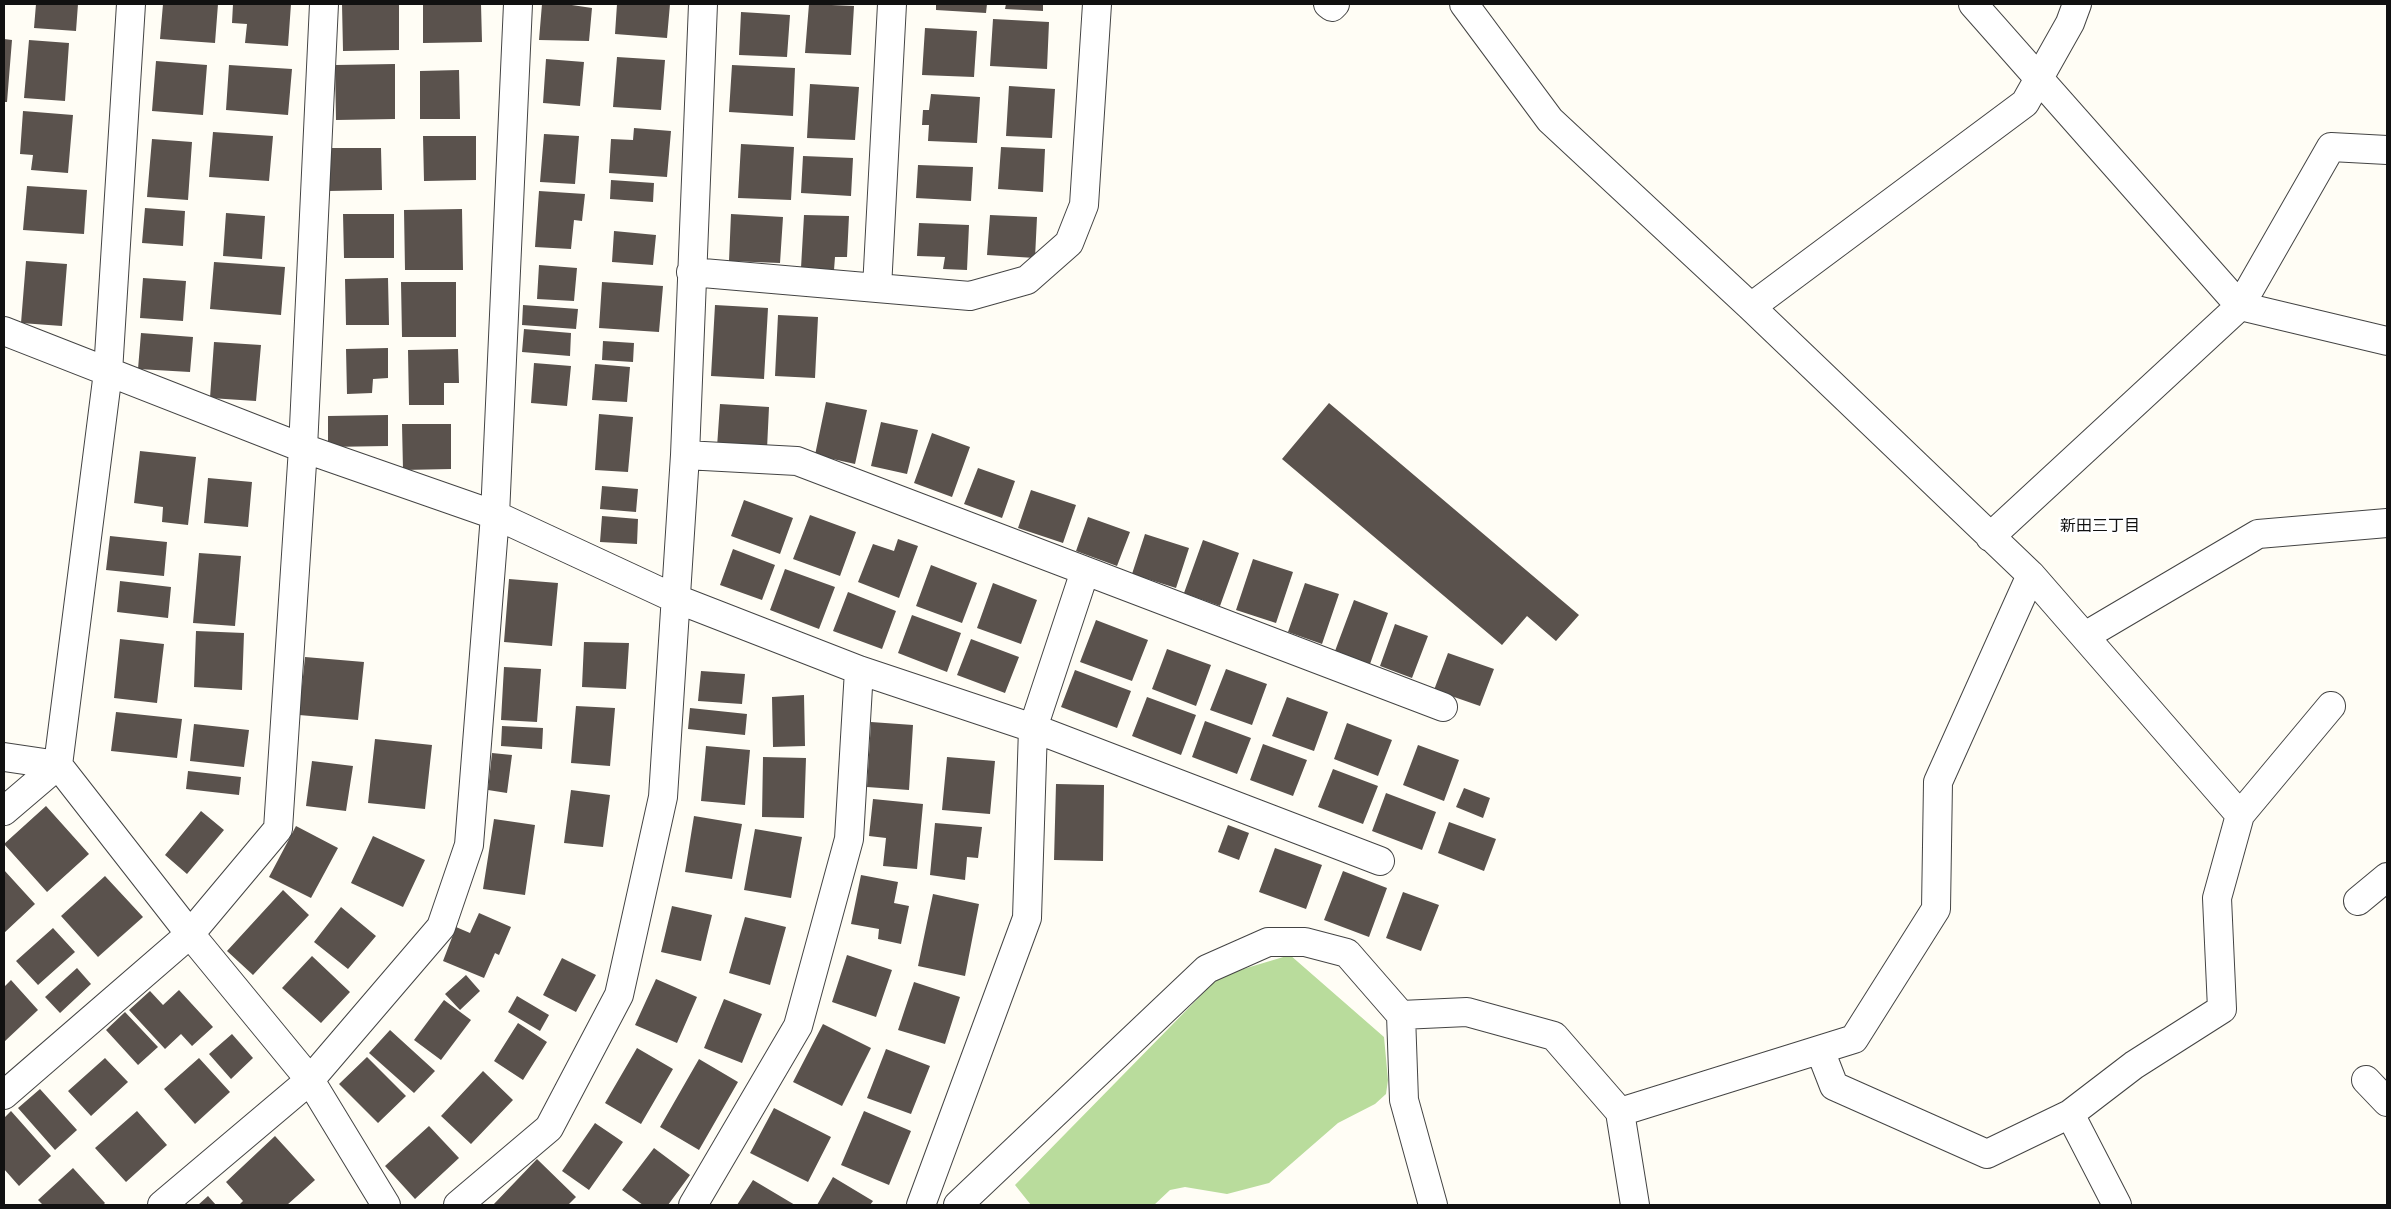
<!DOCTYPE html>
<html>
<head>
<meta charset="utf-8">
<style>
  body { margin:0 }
  #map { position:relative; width:2391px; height:1209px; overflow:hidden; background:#fffdf5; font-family:"Zilla Slab",serif }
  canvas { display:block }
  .frame { position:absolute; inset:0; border:5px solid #111; pointer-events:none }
</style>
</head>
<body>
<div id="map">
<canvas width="2391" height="1209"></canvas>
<div class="frame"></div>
</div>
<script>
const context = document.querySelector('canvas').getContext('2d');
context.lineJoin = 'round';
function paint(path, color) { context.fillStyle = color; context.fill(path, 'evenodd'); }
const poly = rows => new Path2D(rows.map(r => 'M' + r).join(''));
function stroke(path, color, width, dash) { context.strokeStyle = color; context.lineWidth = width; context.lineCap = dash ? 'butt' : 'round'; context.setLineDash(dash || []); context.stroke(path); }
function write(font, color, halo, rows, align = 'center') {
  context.font = font + ' "Zilla Slab","Noto Sans JP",serif'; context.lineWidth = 5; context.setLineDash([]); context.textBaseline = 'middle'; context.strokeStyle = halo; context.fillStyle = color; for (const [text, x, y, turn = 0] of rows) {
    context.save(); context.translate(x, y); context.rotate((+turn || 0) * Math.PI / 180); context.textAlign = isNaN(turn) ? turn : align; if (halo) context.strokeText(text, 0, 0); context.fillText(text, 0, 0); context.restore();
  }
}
paint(poly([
  [1290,955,1384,1037,1388,1080,1386,1094,1375,1104,1338,1123,1269,1183,1227,1194,1185,1187,1170,1190,1154,1205,1031,1205,1015,1185,1220,976]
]), '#b9dc9c');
paint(poly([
  [36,4,78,4,76,31,34,28],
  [163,4,218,4,215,43,160,39],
  [233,4,291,4,288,46,245,43,247,24,232,23],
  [342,4,399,4,399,50,343,51],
  [423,4,481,4,482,42,423,43],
  [542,4,565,4,592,8,589,41,539,40],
  [617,4,670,4,667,38,615,34],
  [809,4,854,6,851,55,805,53],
  [936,4,987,4,986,13,936,10],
  [1006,4,1043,4,1043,11,1005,9],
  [741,12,790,15,787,57,739,55],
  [993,19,1049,22,1047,69,990,66],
  [925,28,977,31,974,77,922,75],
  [4,39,12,40,7,102,4,102],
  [29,40,69,43,65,101,24,98],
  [617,57,665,60,661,110,613,107],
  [546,59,584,62,580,106,543,103],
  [156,61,207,65,203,115,152,111],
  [395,64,395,119,336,120,335,65],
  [229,65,292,69,288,115,226,110],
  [732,65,795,68,793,116,729,112],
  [459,70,460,119,420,119,420,71],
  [810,84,859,87,855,140,807,138],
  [1009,86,1055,89,1052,138,1006,136],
  [931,94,980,97,977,143,928,141,929,125,922,125,923,110,929,110],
  [23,111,73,115,68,173,31,170,33,155,20,154],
  [634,128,671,131,667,177,609,173,611,139,633,140],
  [213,132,273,136,269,181,209,177],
  [544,134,579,136,575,184,540,182],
  [423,136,476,136,476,180,424,181],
  [152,139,192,142,188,200,147,197],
  [741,144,794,147,791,200,738,198],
  [1001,147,1045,149,1043,192,998,189],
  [329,148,381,148,382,190,329,191],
  [803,156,853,158,851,196,801,193],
  [918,165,973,167,971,201,916,198],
  [611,180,654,183,653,202,610,199],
  [27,186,87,190,84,234,23,230],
  [539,191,585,194,582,221,574,220,571,249,535,247],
  [145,208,185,211,183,246,142,243],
  [462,209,463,270,405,270,404,210],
  [226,213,265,216,262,259,223,256],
  [343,214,394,214,394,258,344,258],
  [731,214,783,217,780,263,729,261],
  [804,215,849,216,847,257,835,257,834,270,801,268],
  [990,215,1037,217,1035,258,987,255],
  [919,223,969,225,967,270,943,269,945,257,917,256],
  [614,231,656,235,653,265,612,262],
  [26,261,67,264,62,326,21,323],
  [214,262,285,267,281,315,210,309],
  [539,265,577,268,574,301,537,299],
  [143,278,186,281,183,321,140,318],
  [388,278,389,325,346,325,345,279],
  [401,282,456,282,456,337,402,337],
  [602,282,663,286,659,332,599,328],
  [523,305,578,309,576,329,522,325],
  [715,305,768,308,764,379,711,376],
  [778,315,818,317,815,378,775,376],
  [524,329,571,333,570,356,522,352],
  [141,333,193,337,190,372,138,369],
  [603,341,634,343,633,362,602,360],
  [214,342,261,345,256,401,210,398],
  [388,348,388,378,373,379,372,393,347,394,346,349],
  [458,349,459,383,444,383,444,405,409,405,408,350],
  [534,363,571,366,567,406,531,403],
  [595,364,630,367,627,402,592,400],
  [826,402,867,410,855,464,815,455],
  [1329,403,1579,615,1556,641,1527,616,1502,645,1282,459],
  [720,404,769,407,767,449,717,447],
  [599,414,633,417,628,472,595,470],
  [388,415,388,446,328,447,328,416],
  [881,422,918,430,907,474,871,466],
  [402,424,451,424,451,469,403,470],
  [932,433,970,447,952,497,914,483],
  [140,451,196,457,188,525,162,522,163,507,134,503],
  [978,468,1015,481,1002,518,964,504],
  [208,478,252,482,248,527,204,523],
  [602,486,638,489,636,512,600,509],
  [1031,490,1076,505,1063,543,1018,528],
  [744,500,793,518,780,554,731,536],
  [810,515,856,532,840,576,793,559],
  [602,516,638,519,637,544,600,542],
  [1088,517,1130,532,1117,566,1076,551],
  [1145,534,1189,548,1176,588,1132,574],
  [110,536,167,542,164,576,106,570],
  [898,539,918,546,899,598,858,582,873,544,894,551],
  [1203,540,1239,553,1220,606,1184,593],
  [733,549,775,565,762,600,720,585],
  [199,553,241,556,235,626,193,623],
  [1253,559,1293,572,1276,623,1236,610],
  [931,565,977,583,962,623,916,606],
  [785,569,835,587,819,629,770,610],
  [509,579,558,583,552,646,504,642],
  [120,581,171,587,168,618,117,612],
  [993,583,1037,600,1021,644,977,628],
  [1305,583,1339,594,1322,644,1288,632],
  [848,592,896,611,882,649,833,631],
  [1354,600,1388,613,1370,664,1335,651],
  [912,615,961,633,947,672,898,653],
  [1096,620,1148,640,1132,681,1080,662],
  [1395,624,1428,636,1412,678,1380,666],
  [196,631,244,633,242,690,194,687],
  [120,639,164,644,157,703,114,698],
  [971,639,1019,657,1005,693,957,675],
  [584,642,629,643,626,689,582,687],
  [1167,649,1211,665,1196,706,1152,689],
  [1448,653,1494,669,1480,706,1434,690],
  [305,657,364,662,358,720,299,715],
  [504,667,541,669,537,722,501,720],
  [1226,669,1267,684,1252,725,1210,710],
  [1075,670,1131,691,1117,728,1061,707],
  [701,671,745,674,742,704,698,701],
  [804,695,805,746,773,747,772,697],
  [1147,697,1196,715,1181,755,1132,736],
  [1287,697,1328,712,1314,751,1272,736],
  [576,706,615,708,610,766,571,763],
  [690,708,747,714,745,735,688,729],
  [116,712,182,719,177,758,111,751],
  [1205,721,1251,738,1237,774,1192,757],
  [871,722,913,725,909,790,867,787],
  [1347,723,1392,740,1378,776,1334,759],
  [194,724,249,730,244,767,190,761],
  [502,726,543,728,542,749,501,746],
  [375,739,432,745,425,809,368,803],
  [1263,744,1307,760,1293,796,1250,780],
  [1418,745,1459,760,1444,801,1403,785],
  [706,746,750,750,745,805,701,801],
  [492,753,512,755,507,793,488,790],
  [763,757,806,758,804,818,762,817],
  [947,757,995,761,990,814,942,810],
  [312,761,353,766,346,811,306,806],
  [1333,769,1378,786,1363,824,1318,807],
  [188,771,241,777,239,795,186,789],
  [1056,784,1104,785,1103,861,1054,860],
  [1464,788,1490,798,1483,818,1456,807],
  [571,790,610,795,603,847,564,843],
  [1386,793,1436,812,1422,850,1372,831],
  [873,799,923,804,917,869,883,866,886,838,869,836],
  [46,806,89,854,47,892,4,844],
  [201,811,224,830,187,874,165,855],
  [694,816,742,824,732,879,685,872],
  [494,819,535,825,525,895,483,889],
  [1449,822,1496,839,1484,871,1438,853],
  [935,823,982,827,978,858,967,857,965,880,930,875],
  [1228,825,1249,833,1239,860,1218,852],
  [296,826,338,848,311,898,269,877],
  [755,829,802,837,791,898,744,890],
  [373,836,425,860,403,907,351,883],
  [1275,848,1322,865,1306,909,1259,892],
  [4,870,35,904,4,933],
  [1343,871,1387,888,1369,937,1324,920],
  [861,875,898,882,894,903,909,906,901,944,878,939,879,929,851,924],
  [105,876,143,917,98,957,61,916],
  [283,890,309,915,253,975,227,951],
  [1403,892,1439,905,1421,951,1386,938],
  [933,894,979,904,965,976,918,966],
  [672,906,712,915,701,961,661,952],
  [341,907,376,936,348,969,314,942],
  [479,913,511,927,499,955,495,953,484,978,443,961,456,927,470,933],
  [745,917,786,927,770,985,729,973],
  [53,928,75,952,38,985,16,961],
  [847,955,892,970,876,1017,832,1002],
  [312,956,350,992,321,1023,282,988],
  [562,958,596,975,576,1012,543,995],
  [77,968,91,984,60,1013,45,997],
  [466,975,480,991,460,1010,445,994],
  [656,979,697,997,677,1043,635,1025],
  [11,980,38,1010,4,1042,4,987],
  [914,982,960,997,945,1044,898,1030],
  [179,990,213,1027,192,1046,181,1034,165,1049,129,1010,150,991,163,1005],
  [517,996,549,1015,540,1031,508,1012],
  [724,999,762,1014,742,1063,704,1048],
  [444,1000,471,1020,441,1060,414,1040],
  [125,1012,158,1047,138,1065,106,1030],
  [518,1023,547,1042,523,1080,494,1061],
  [823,1024,871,1048,842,1106,793,1082],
  [390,1030,435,1071,414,1093,369,1053],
  [232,1034,253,1058,231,1079,209,1054],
  [637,1048,673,1069,641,1124,605,1103],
  [886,1049,930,1066,911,1114,867,1098],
  [367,1057,406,1096,378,1123,339,1084],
  [105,1058,128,1082,91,1116,68,1091],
  [199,1058,230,1092,195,1124,164,1089],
  [699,1059,738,1082,699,1150,660,1127],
  [483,1071,513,1100,471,1144,441,1116],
  [40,1089,77,1130,55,1150,18,1108],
  [774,1108,831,1137,808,1182,750,1153],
  [11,1111,51,1156,19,1186,4,1169,4,1118],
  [137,1111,167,1145,126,1182,95,1148],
  [864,1111,911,1131,889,1185,841,1165],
  [595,1123,623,1142,589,1190,562,1171],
  [429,1126,459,1158,415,1199,385,1166],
  [275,1136,315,1180,287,1205,239,1205,243,1201,226,1182],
  [654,1148,690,1175,668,1205,643,1205,622,1190],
  [537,1159,576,1197,568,1205,493,1205],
  [73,1168,105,1203,103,1205,43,1205,38,1200],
  [833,1177,873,1201,870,1205,817,1205],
  [753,1180,795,1205,737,1205],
  [208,1196,216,1205,198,1205]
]), '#5a524d');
const minor = poly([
  [1328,4,1332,7,1335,4],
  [1973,4,2240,306,2387,341],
  [691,272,970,296,1027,280,1069,243,1084,205,1097,4],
  [877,288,892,4],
  [1751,307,2025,103,2070,23,2077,4],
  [4,331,303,448,495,515,674,598,859,670,1033,728,1380,861],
  [685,455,797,461,1443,707],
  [1990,537,2240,306,2331,147,2387,150],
  [2085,636,2258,534,2387,523],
  [4,757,58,765,190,934,310,1080,386,1205],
  [4,811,58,765,108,372,131,4],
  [2240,815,2331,706],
  [2358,901,2387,877],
  [1401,1015,1467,1012,1554,1036,1620,1112,1854,1039,1936,909,1938,782,2031,575,1751,307,1550,120,1464,4],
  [1820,1050,1834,1086,1987,1154,2070,1114,2134,1065,2222,1009,2217,898,2240,815,2031,575],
  [2366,1080,2387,1102],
  [4,1095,190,934,278,829,303,448,324,4],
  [1620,1112,1635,1205],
  [2070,1114,2117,1205],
  [162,1205,310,1080,441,927,469,845,495,515,518,4],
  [458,1205,549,1128,619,995,663,797,685,455,703,4],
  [693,1205,798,1026,849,839,859,670],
  [921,1205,1027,918,1033,728,1085,571],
  [958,1205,1207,969,1268,942,1305,942,1347,953,1401,1015,1404,1100,1433,1205]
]);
stroke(minor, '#444', 30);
stroke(minor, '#fff', 28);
write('16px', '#111', '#fff', [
  ["新田三丁目",2100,526]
]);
</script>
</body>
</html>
